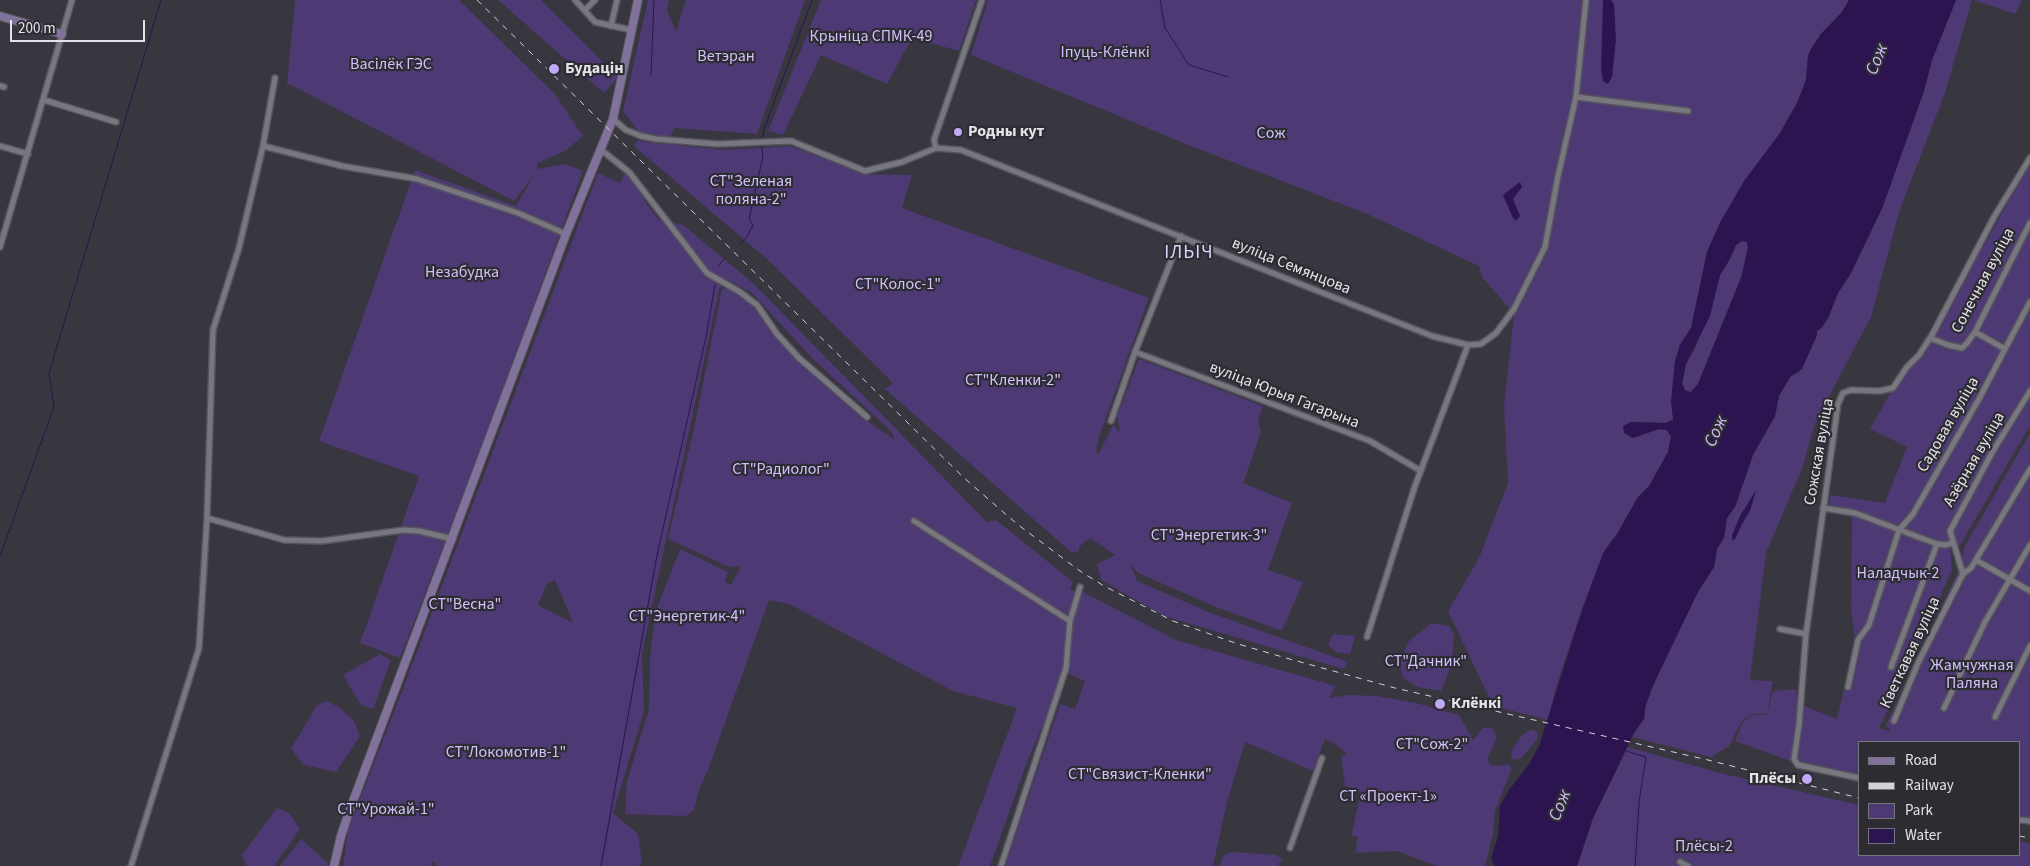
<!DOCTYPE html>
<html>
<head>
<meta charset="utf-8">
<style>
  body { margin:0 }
  #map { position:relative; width:2030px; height:866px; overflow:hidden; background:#38363e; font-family:"Source Sans 3",sans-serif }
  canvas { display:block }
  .legend { position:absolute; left:1858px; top:741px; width:162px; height:115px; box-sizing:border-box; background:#2e2c33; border:1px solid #77757b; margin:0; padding:6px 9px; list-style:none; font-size:15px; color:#e4e3e8 }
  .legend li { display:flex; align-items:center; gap:10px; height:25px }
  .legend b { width:25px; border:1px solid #77757b }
  .scale { position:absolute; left:10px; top:20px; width:135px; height:22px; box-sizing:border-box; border:2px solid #e4e3e8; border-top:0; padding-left:6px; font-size:15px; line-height:18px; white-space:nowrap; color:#e4e3e8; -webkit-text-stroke:4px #2e2c33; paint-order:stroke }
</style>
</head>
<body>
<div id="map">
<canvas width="2030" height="866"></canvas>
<ul class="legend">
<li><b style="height:6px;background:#80729b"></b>Road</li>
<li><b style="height:6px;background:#d3d2d7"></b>Railway</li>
<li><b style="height:14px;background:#4d3974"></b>Park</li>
<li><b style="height:14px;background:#2c1450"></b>Water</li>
</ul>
<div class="scale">200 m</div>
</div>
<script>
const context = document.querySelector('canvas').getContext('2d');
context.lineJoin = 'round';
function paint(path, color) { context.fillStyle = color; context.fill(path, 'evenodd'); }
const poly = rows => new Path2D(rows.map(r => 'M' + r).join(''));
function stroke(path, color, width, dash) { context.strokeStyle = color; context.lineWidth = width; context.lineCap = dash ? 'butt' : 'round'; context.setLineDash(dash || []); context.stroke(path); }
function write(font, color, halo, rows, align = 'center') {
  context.font = font + ' "Source Sans 3",sans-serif'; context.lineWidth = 4.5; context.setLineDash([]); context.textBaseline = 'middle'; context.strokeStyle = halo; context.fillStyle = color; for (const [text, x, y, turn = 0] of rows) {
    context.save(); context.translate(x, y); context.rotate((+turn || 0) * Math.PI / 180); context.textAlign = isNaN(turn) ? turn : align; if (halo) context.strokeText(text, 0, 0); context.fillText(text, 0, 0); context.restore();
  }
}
paint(poly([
  [295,0,459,0,555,94,583,136,565,151,538,163,537,169,565,164,583,171,479,454,400,658,360,643,419,476,319,441,415,170,516,206,534,175,514,201,287,83],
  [498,0,541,0,618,77,604,93],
  [648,0,669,0,667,10,676,32,686,0,805,0,757,134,674,128,670,138,639,132,623,111],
  [821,0,976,0,959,51,912,38,887,84,821,55,783,135,768,131],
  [988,0,1849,0,1842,12,1821,34,1811,49,1808,56,1806,80,1797,103,1780,133,1721,221,1707,252,1691,328,1680,345,1675,361,1673,420,1665,423,1631,422,1623,426,1624,433,1633,438,1659,429,1667,430,1671,437,1668,452,1649,486,1638,497,1617,534,1608,545,1583,606,1557,684,1548,720,1493,706,1448,611,1479,558,1508,483,1504,406,1514,314,1482,277,1479,266,1365,213,1191,146,971,55],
  [1956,0,1972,0,1945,93,1900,209,1871,317,1815,423,1803,466,1766,553,1750,680,1773,681,1767,713,1753,714,1742,721,1729,746,1711,757,1632,737,1644,719,1646,704,1662,666,1698,592,1714,567,1717,549,1724,538,1727,518,1735,507,1753,455,1775,416,1779,396,1790,377,1799,372,1803,366,1817,335,1817,331,1823,327,1828,318,1838,293,1851,273,1881,211,1923,94,1932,60],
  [1974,0,2022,0,2015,14],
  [637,141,723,150,790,146,864,174,912,175,902,208,1149,298,1099,437,1096,452,1099,453,1113,425,1120,433,1117,416,1139,359,1263,406,1258,421,1261,432,1243,483,1292,503,1268,570,1303,582,1282,631,1216,607,1138,573,1130,563,1137,581,1211,613,1348,662,1343,669,1164,616,1101,580,1097,564,1115,555,1090,538,1079,547,1078,553,1075,551,1072,553,885,389,893,383,768,260,634,146],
  [2030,164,2030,426,1960,545,1950,548,1952,569,1922,640,1879,728,1891,732,1886,725,1958,572,1965,546,2030,433,2030,824,2019,823,2019,742,1859,742,1859,781,1790,761,1735,741,1743,722,1754,715,1767,714,1773,691,1796,689,1797,703,1837,719,1855,641,1851,607,1852,516,1828,512,1830,495,1885,503,1907,447,1870,429,1893,388,1919,359],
  [598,173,620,183,625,173,645,197,644,200,658,219,683,225,753,283,987,522,996,520,1073,582,1070,588,1079,597,1083,592,1176,640,1336,686,1329,698,1349,695,1378,696,1416,703,1459,715,1473,740,1483,728,1490,727,1493,729,1497,738,1488,757,1489,764,1497,766,1509,764,1512,768,1495,811,1493,834,1485,866,1437,866,1397,851,1355,853,1358,837,1351,836,1361,793,1345,786,1341,756,1347,754,1334,743,1325,739,1313,771,1245,742,1227,802,1213,866,1005,866,1060,704,1075,709,1085,681,1062,671,1056,693,1051,697,1053,702,1027,762,990,866,958,866,1017,708,953,691,789,604,769,600,708,770,700,787,694,810,686,816,625,814,627,781,649,709,650,659,655,613,680,549,728,572,725,582,731,585,741,566,729,567,668,539,694,428,722,289,727,288,747,300,795,358,870,423,895,440,891,431,813,359,752,293,726,279,719,290,642,653,644,711,613,813,638,834,642,863,639,866,437,866,433,861,431,866,343,866,348,829,401,694],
  [555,580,573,623,538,605,547,584],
  [1742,241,1747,242,1748,247,1742,275,1698,384,1691,392,1686,391,1682,384,1686,364,1696,347,1720,275,1730,259,1736,245],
  [1432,623,1449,626,1454,634,1452,663,1441,691,1417,687,1403,678,1400,667,1401,659,1408,642],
  [1333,634,1355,636,1350,654,1336,652,1328,645],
  [380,654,391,660,373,709,361,705,343,675],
  [326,701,339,707,354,721,360,736,336,772,304,765,291,749,317,705],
  [1530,730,1534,730,1538,733,1537,740,1521,758,1514,760,1511,757,1512,750,1522,735],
  [1628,747,1720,773,1859,805,1859,855,2019,855,2019,841,2030,844,2030,866,1577,866,1593,818],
  [277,808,289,813,300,829,274,866,247,866,242,855],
  [301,839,328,863,327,866,280,866],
  [1232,852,1277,855,1282,860,1278,866,1219,866,1224,855]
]), '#4d3974');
paint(poly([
  [1603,0,1611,0,1614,4,1616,40,1612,77,1608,84,1603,81,1601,68],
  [1849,0,1956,0,1932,60,1923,94,1883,206,1851,273,1838,293,1828,318,1822,327,1817,331,1817,335,1802,369,1790,377,1779,396,1775,416,1753,455,1735,507,1727,518,1724,538,1717,549,1714,567,1698,592,1653,685,1645,708,1644,719,1635,731,1593,818,1577,866,1495,866,1491,858,1498,837,1500,806,1509,790,1530,763,1539,746,1581,613,1603,553,1617,534,1638,497,1649,486,1668,452,1671,437,1667,430,1659,429,1633,438,1624,433,1623,426,1631,422,1665,423,1673,420,1671,401,1675,361,1680,345,1691,328,1707,252,1721,221,1744,181,1780,133,1797,103,1806,80,1808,56,1811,49,1821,34,1842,12],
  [1742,241,1747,242,1748,247,1742,275,1698,384,1691,392,1686,391,1682,384,1686,364,1710,316,1720,275,1730,259,1736,245],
  [1520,182,1522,187,1513,199,1520,216,1516,221,1513,218,1503,195],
  [1756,490,1750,511,1743,522,1735,539,1732,540,1732,535,1740,516]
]), '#2c1450');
stroke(poly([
  [1160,0,1165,28,1189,65,1228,77],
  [651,75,654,0],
  [762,140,764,129,812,0],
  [740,244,747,237,753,225,749,219,763,156,761,144],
  [718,266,725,258],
  [0,556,54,407,49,373,161,0],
  [1626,751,1646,757,1639,802,1635,866],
  [601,866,657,555,706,337,715,285]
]), '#2c1450', 1);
const street = poly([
  [575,0,595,22,631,30],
  [585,10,595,0],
  [611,26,617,0],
  [0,86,4,87],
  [1576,97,1688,111],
  [44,100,116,122],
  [613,119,626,130,641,136,656,139,717,144,791,141,865,171,902,162,936,148,961,150,1432,336,1468,345,1481,344,1496,333,1514,309,1545,247,1558,176,1576,97,1586,0],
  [0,146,28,154],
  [263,146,342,166,417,179,518,213,566,234],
  [936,148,934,140,982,0],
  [600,149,629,172,707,273,740,292,757,305,777,334,799,358,867,417],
  [0,247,72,0],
  [1930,338,1948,345,1962,348,1967,343,1975,332,2030,223],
  [2005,349,2030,302],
  [1135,352,1370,441,1421,471],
  [1111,421,1135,352,1181,236],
  [1823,508,1855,513,1937,544,1945,545,1953,543],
  [207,518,284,540,322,541,403,530,419,531,453,539],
  [914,521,1070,621],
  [1976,560,2030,591],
  [1963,574,1950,531,1993,451,2030,391],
  [1780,629,1806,634],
  [1367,637,1415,486,1468,345],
  [1891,667,1937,544],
  [1848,687,1858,640,1869,625,1899,530,1913,514,1979,399,2005,349,1975,332],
  [1944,708,1985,622,2030,545],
  [1995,717,2030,646],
  [1894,721,1918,663,1963,574,1971,568,2030,469],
  [1859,778,1803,766,1798,765,1794,759,1799,725,1806,634,1838,404,1843,393,1851,390,1880,391,1893,388,1907,367,1919,355,1932,335,1994,217,2030,158],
  [2019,820,2030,821],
  [1290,848,1322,758],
  [1680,862,1688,866],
  [131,866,199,648,207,518,213,330,239,248,263,146,275,78],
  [1001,866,1066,668,1070,621,1080,587]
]);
const secondary = poly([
  [0,16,62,34],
  [334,866,341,836,349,812,566,234,613,119,638,0]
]);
stroke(street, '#56545c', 8);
stroke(secondary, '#56545c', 10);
stroke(street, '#78767e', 5);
stroke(secondary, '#80729b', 8);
stroke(poly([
  [477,0,963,477,1017,524,1080,571,1104,586,1173,621,1238,644,1286,658,1395,688,1708,760,1859,798],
  [2019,836,2030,838]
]), '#d3d2d7', 1, [6, 6]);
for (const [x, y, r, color] of [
  [554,69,6,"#bfa9f4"],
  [958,132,5,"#bfa9f4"],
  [1440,704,6,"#bfa9f4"],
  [1807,779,6,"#bfa9f4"]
]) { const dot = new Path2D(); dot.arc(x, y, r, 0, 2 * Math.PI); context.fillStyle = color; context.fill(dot); stroke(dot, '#2e2c33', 2); }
write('16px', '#d1c1fa', '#2e2c33', [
  ["Крыніца СПМК-49",871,37],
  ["Іпуць-Клёнкі",1105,53],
  ["Ветэран",726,57],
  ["Васілёк ГЭС",391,65],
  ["Сож",1271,134],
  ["СТ\"Зеленая",751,182],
  ["поляна-2\"",751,200],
  ["Незабудка",462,273],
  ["СТ\"Колос-1\"",898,285],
  ["СТ\"Кленки-2\"",1013,381],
  ["СТ\"Радиолог\"",781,470],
  ["СТ\"Энергетик-3\"",1209,536],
  ["Наладчык-2",1898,574],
  ["СТ\"Весна\"",465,605],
  ["СТ\"Энергетик-4\"",687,617],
  ["СТ\"Дачник\"",1426,662],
  ["Жамчужная",1972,666],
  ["Паляна",1972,684],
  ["СТ\"Сож-2\"",1432,745],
  ["СТ\"Локомотив-1\"",506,753],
  ["СТ\"Связист-Кленки\"",1140,775],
  ["СТ «Проект-1»",1388,797],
  ["СТ\"Урожай-1\"",386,810],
  ["Плёсы-2",1704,847]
]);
write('bold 16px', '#e4e3e8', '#2e2c33', [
  ["Будацін",565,69],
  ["Родны кут",968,132],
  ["Клёнкі",1451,704],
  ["Плёсы",1796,779,"right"]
], 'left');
write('16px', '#e4e3e8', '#2e2c33', [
  ["вуліца Семянцова",1291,267,22],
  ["Сонечная вуліца",1984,281,-62],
  ["вуліца Юрыя Гагарына",1284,396,21],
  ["Садовая вуліца",1949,425,-60],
  ["Сожская вуліца",1820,452,-80],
  ["Азёрная вуліца",1975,460,-60],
  ["Кветкавая вуліца",1911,653,-65]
]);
write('italic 18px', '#ccbcf5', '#2e2c33', [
  ["Сож",1878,60,-68],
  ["Сож",1717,432,-65],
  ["Сож",1561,806,-68]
]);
context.letterSpacing = '1px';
write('19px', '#ded2fe', '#2e2c33', [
  ["ІЛЬІЧ",1189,254]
]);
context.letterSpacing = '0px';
</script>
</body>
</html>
